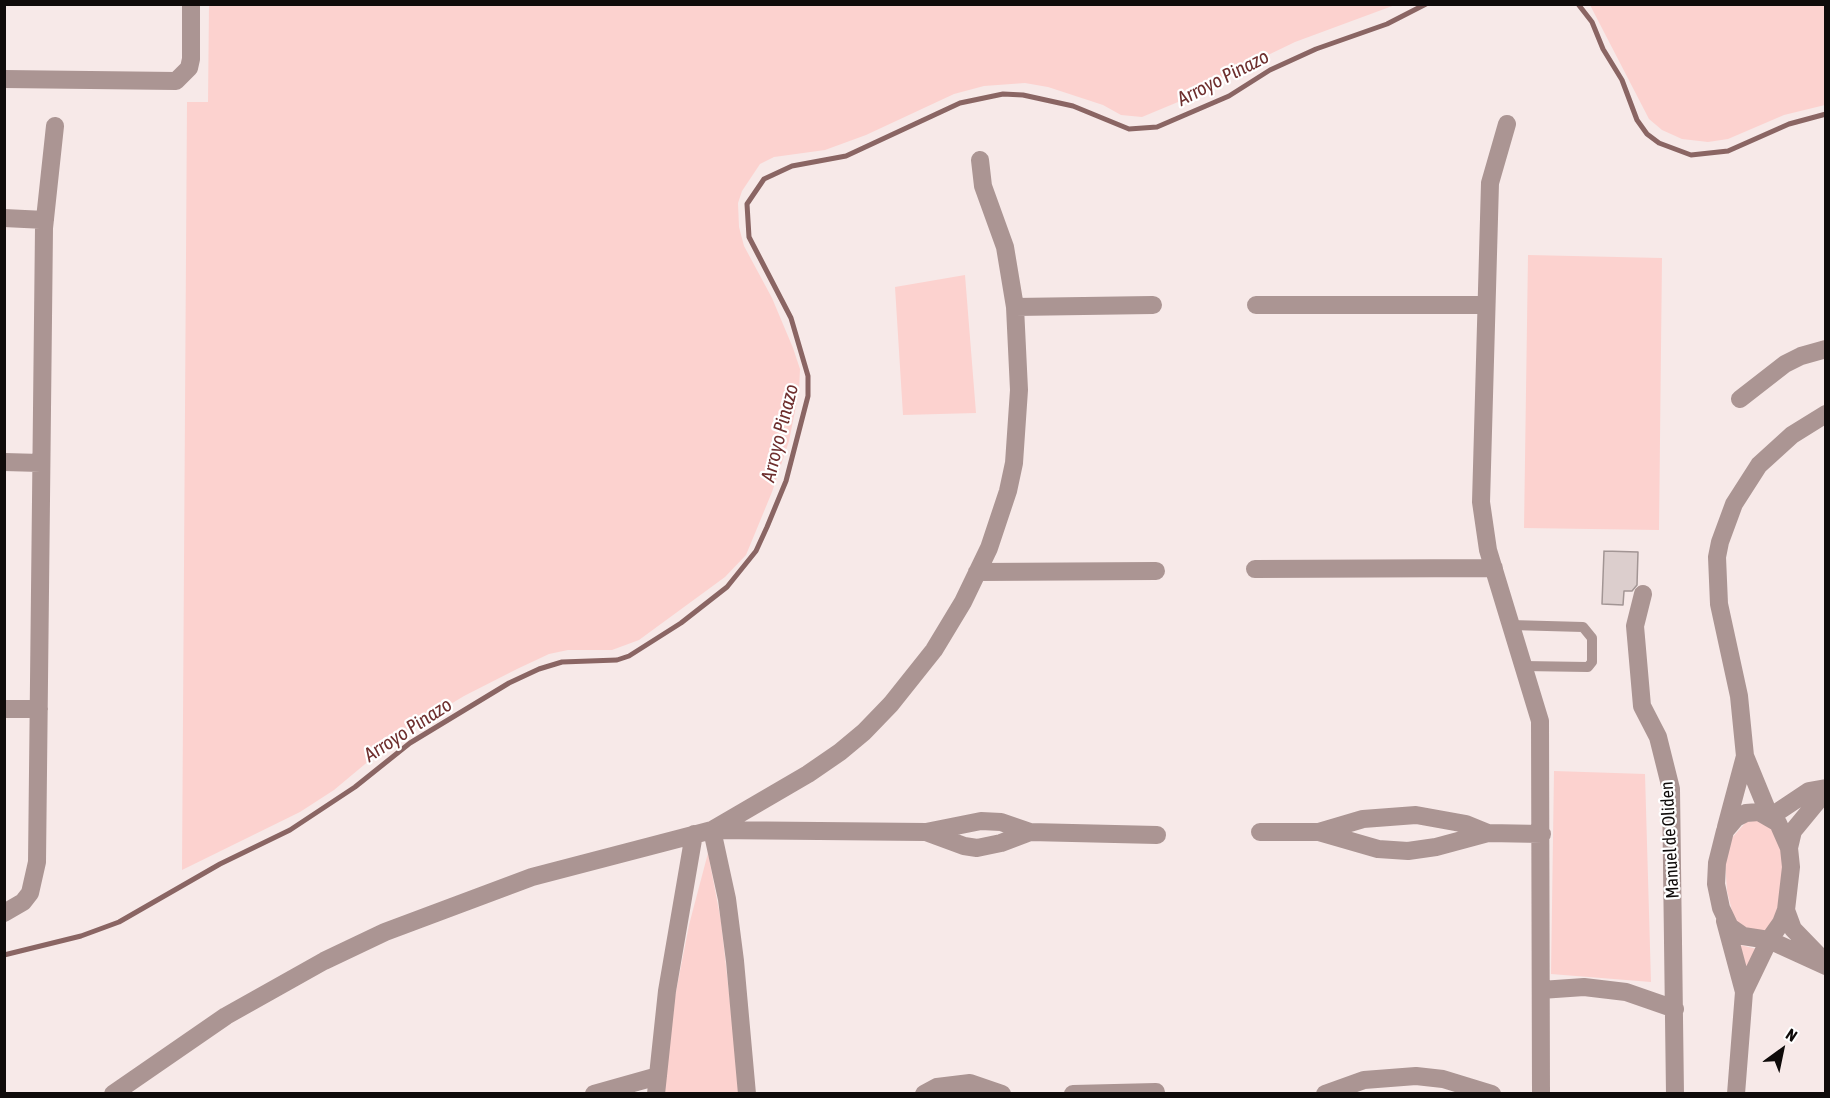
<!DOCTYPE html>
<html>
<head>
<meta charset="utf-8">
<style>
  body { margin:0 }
  #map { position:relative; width:1830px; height:1098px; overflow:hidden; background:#f7e9e8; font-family:"Asap Condensed",sans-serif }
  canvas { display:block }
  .frame { position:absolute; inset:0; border:6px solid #0f0b0a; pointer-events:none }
  .north { position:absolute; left:1752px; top:1020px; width:60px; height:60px; -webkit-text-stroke:4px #fff; paint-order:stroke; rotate:33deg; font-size:16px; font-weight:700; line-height:24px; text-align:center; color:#0f0b0a }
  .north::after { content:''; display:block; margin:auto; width:21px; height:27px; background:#0f0b0a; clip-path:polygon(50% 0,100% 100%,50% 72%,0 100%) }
</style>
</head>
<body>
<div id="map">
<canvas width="1830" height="1098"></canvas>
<div class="frame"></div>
<div class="north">N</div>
</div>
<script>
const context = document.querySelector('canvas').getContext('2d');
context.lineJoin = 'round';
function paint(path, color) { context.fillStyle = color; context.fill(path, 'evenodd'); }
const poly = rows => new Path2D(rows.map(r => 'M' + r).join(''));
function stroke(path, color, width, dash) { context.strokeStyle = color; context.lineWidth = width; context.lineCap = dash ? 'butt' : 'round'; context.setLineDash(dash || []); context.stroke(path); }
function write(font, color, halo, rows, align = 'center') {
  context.font = font + ' "Asap Condensed",sans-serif'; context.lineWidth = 4.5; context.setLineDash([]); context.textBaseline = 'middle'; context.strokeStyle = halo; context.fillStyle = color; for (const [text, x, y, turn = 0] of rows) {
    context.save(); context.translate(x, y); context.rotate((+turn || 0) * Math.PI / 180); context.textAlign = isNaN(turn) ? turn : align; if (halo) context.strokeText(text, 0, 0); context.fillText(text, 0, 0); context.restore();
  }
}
paint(poly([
  [209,5,209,4,1395,5,1295,42,1239,69,1178,102,1142,117,1121,115,1103,105,1048,87,1025,83,984,86,954,94,866,135,825,150,774,157,760,164,742,191,738,203,739,227,744,246,772,298,793,348,800,369,799,391,789,441,772,492,746,555,725,577,639,640,612,650,568,650,549,654,517,669,464,696,401,734,334,790,300,812,182,870,187,102,208,102],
  [1590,5,1825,5,1825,105,1784,115,1728,139,1708,142,1682,139,1662,130,1649,119],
  [1528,255,1662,258,1659,530,1524,528],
  [965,275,976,413,903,415,895,287],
  [1554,771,1645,774,1651,982,1551,974],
  [1761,820,1768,824,1783,847,1782,910,1766,930,1754,932,1742,929,1734,919,1727,891,1725,861,1731,839,1746,822],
  [708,853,721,921,740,1093,664,1094,674,1002,689,925],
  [1740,945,1757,949,1746,969]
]), '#fcd2cf');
stroke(poly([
  [1578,4,1592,22,1603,49,1622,80,1637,120,1647,134,1659,143,1691,155,1728,151,1789,124,1826,114],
  [4,955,81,936,119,922,220,864,290,830,355,787,410,743,509,683,539,669,562,662,617,660,629,656,681,623,727,587,756,551,767,527,786,481,808,396,808,376,791,318,749,237,747,204,764,179,792,166,846,156,960,103,1003,94,1023,95,1073,106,1129,129,1157,127,1229,96,1270,70,1316,49,1387,24,1426,4]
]), '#8a6563', 5);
const building = poly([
  [1604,551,1638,552,1637,585,1632,591,1624,591,1623,605,1602,604,1604,551]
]);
paint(building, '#dccecd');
stroke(building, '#a29594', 1.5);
stroke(poly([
  [1511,625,1583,627,1592,638,1592,662,1588,667,1523,666]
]), '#ab9593', 10);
stroke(poly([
  [4,79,176,81,189,68,191,59,191,4],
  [1507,124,1490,183,1481,502,1488,550,1540,721,1541,1094],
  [4,218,45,220],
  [1256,305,1485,305],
  [1015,307,1153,305],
  [1740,399,1785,364,1801,356,1826,349],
  [4,462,41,463],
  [1255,569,1494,568],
  [977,572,1156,571],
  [1643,594,1635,626,1642,706,1658,737,1671,789,1675,1094],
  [4,709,39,709],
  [1745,756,1739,696,1719,604,1717,557,1720,542,1734,504,1759,465,1792,435,1826,414],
  [1759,812,1778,823,1789,848,1791,867,1786,910,1781,923,1769,940,1743,936,1730,927,1721,908,1716,884,1717,863,1725,831,1736,818,1746,813,1759,812],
  [1726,827,1745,756,1770,817,1809,791,1826,788],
  [1030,832,1001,843,977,848,964,846,926,832,981,821,1001,822,1030,832,1157,835],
  [1260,832,1319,832,1363,819,1416,815,1466,824,1488,833,1436,847,1408,851,1378,849,1319,832],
  [1488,833,1542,834],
  [1789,848,1793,831,1826,791],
  [1786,910,1793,929,1824,961],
  [4,913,23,902,30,893,37,862,44,228,55,126],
  [1725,921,1744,992,1769,940,1826,966],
  [1541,990,1584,987,1626,992,1675,1009],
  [113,1094,226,1016,324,961,385,932,532,877,712,830,808,774,840,752,864,732,891,704,934,650,963,602,989,548,1008,491,1014,463,1019,390,1015,307,1005,247,983,186,980,160],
  [594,1094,658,1076],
  [656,1094,667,991,694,834],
  [747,1094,735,961,727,899,712,830,926,832],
  [924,1094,937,1087,970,1083,1002,1094],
  [1073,1094,1156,1092],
  [1325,1094,1364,1080,1416,1076,1443,1079,1492,1094],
  [1736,1094,1744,992]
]), '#ab9593', 18);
write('18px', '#0f0b0a', '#fff', [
  ["Manuel de Oliden",1670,840,-93]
]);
write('italic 20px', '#6e2f2e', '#fff', [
  ["Arroyo Pinazo",1223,78,-27],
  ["Arroyo Pinazo",780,433,-76],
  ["Arroyo Pinazo",408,730,-33]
]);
</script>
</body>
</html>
